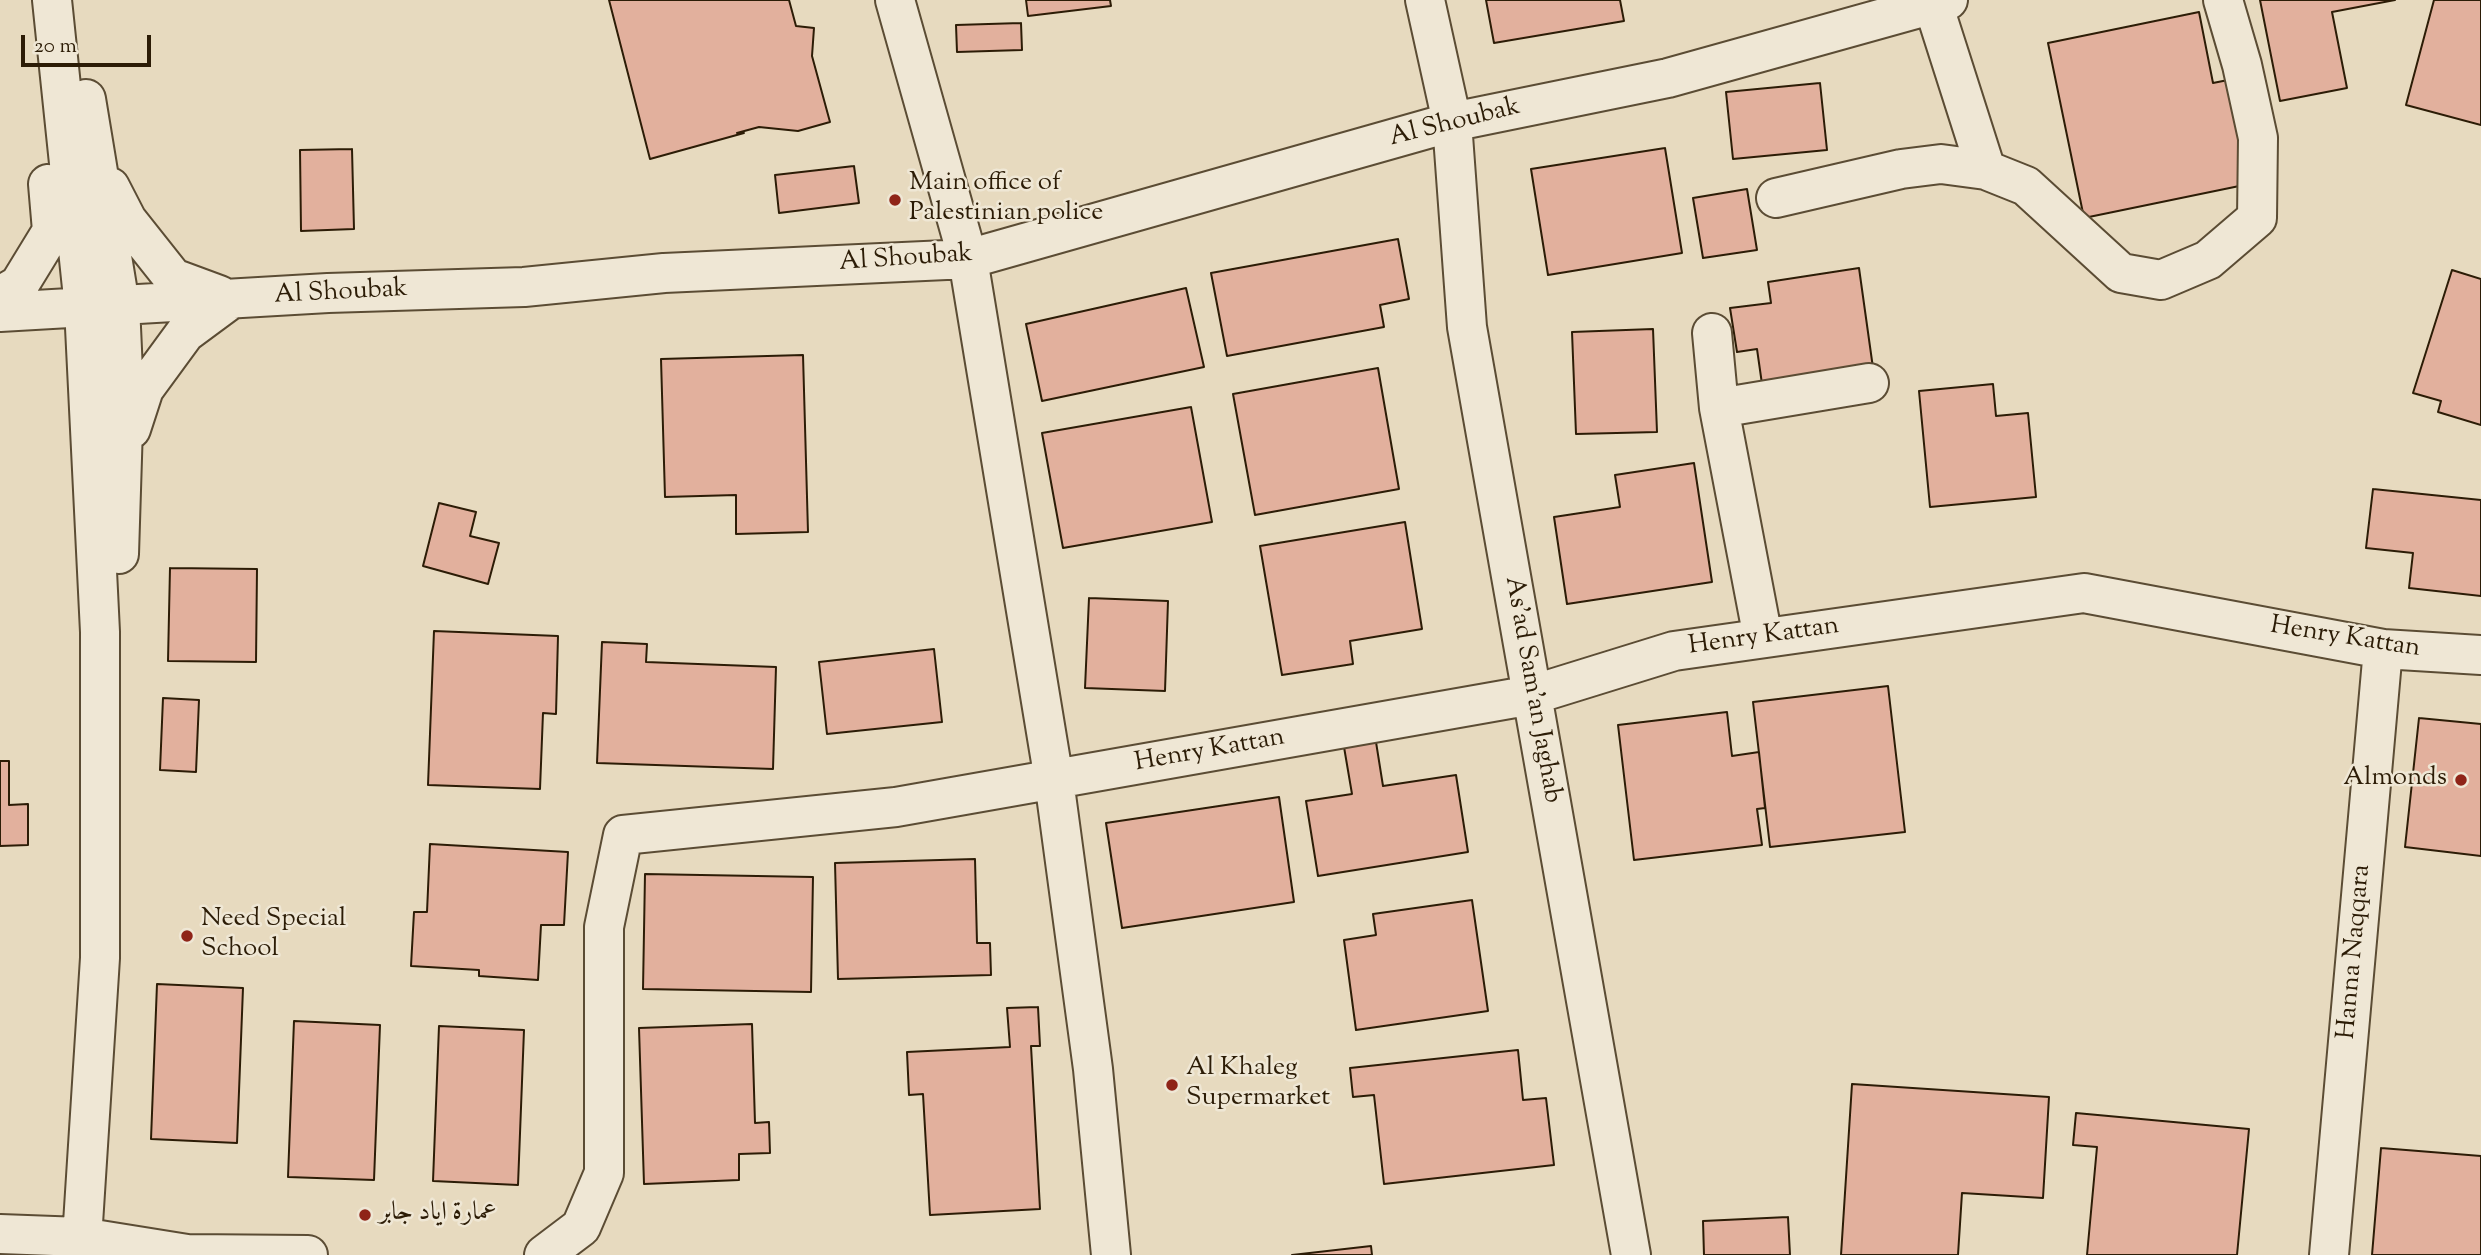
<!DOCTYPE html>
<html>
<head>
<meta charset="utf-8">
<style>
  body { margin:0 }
  #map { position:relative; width:2481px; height:1255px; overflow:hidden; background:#e7dabf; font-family:"Sorts Mill Goudy",serif }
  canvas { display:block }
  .scale { position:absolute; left:21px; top:35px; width:130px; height:32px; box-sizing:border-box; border:4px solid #2c1c06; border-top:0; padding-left:9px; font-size:21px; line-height:24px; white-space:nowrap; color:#2c1c06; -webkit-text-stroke:5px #efe7d5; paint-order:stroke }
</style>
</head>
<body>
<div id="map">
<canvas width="2481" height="1255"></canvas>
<div class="scale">20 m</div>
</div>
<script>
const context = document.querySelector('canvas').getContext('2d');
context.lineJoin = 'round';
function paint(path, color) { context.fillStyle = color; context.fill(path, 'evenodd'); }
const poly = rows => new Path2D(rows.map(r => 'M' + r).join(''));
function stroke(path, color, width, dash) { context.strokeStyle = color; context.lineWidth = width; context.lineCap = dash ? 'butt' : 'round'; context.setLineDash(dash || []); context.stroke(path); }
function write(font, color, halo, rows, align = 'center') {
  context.font = font + ' "Sorts Mill Goudy",Amiri,serif'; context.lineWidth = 5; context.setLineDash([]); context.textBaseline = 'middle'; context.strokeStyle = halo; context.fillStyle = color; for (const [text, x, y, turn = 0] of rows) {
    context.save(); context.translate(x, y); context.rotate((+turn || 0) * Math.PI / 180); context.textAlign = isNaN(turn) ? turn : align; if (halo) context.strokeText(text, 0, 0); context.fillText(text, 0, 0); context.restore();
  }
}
const building = poly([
  [609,0,789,0,796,26,814,28,812,56,830,122,798,131,759,127,737,133,744,133,650,159,609,0],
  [1026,0,1110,0,1111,6,1028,16,1026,0],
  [1486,0,1620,0,1624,21,1494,43,1486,0],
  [2260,0,2395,0,2332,12,2347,88,2280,101,2260,0],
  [2434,0,2481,0,2481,125,2406,105,2434,0],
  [2199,12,2213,83,2228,80,2249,184,2084,218,2048,43,2199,12],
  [1021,23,1022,50,957,52,956,25,1021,23],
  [1820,83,1827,150,1733,159,1726,92,1820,83],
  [1665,148,1682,253,1548,275,1531,169,1665,148],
  [352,149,354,229,301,231,300,150,352,149],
  [854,166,859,203,779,213,775,175,854,166],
  [1747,189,1757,250,1703,258,1693,198,1747,189],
  [1398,239,1409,299,1380,305,1384,327,1227,356,1211,273,1398,239],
  [1859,268,1873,368,1762,384,1757,349,1737,352,1730,308,1771,303,1768,282,1859,268],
  [2452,270,2481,279,2481,425,2438,412,2441,401,2413,393,2452,270],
  [1186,288,1204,367,1042,401,1026,324,1186,288],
  [1653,329,1657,432,1576,434,1572,332,1653,329],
  [803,355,808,532,736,534,736,495,665,497,661,359,803,355],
  [1378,368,1399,489,1255,515,1233,394,1378,368],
  [1993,384,1996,416,2028,413,2036,497,1930,507,1919,391,1993,384],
  [1191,407,1212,522,1063,548,1042,433,1191,407],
  [1694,463,1712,582,1567,604,1554,517,1620,507,1615,475,1694,463],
  [2373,489,2481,500,2481,596,2409,588,2413,553,2366,548,2373,489],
  [439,503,476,512,470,536,499,543,488,584,423,566,439,503],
  [1405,522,1422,629,1350,641,1353,664,1282,675,1260,546,1405,522],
  [170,568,257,569,256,662,168,661,170,568],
  [1089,598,1168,601,1165,691,1085,688,1089,598],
  [434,631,558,636,556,714,543,713,540,789,428,785,434,631],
  [602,642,647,644,646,662,776,667,773,769,597,763,602,642],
  [934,649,942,722,827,734,819,662,934,649],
  [1888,686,1905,832,1770,847,1753,702,1888,686],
  [163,698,199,700,196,772,160,770,163,698],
  [1727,712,1732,756,1759,752,1765,808,1757,809,1762,845,1634,860,1618,725,1727,712],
  [2419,718,2481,724,2481,856,2405,847,2419,718],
  [1376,742,1383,786,1456,775,1468,852,1318,876,1306,801,1352,794,1344,747,1376,742],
  [0,761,9,761,9,805,28,804,28,845,0,846,0,761],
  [1279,797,1294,902,1122,928,1106,823,1279,797],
  [430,844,568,852,564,925,541,925,538,980,479,976,479,970,411,966,414,912,427,912,430,844],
  [975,859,977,943,990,943,991,975,838,979,835,863,975,859],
  [645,874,813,877,811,992,643,989,645,874],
  [1472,900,1488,1011,1356,1030,1344,940,1376,935,1373,914,1472,900],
  [157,984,243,988,237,1143,151,1139,157,984],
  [1038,1007,1040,1046,1031,1046,1040,1209,930,1215,923,1094,909,1095,907,1052,1010,1047,1007,1008,1038,1007],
  [294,1021,380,1025,374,1180,288,1177,294,1021],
  [752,1024,755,1123,769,1122,770,1153,739,1154,739,1180,644,1184,639,1028,752,1024],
  [439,1026,524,1030,518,1185,433,1181,439,1026],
  [1518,1050,1523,1100,1546,1098,1554,1165,1384,1184,1374,1095,1353,1097,1350,1068,1518,1050],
  [1852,1084,2049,1097,2043,1198,1962,1193,1958,1255,1841,1255,1852,1084],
  [2076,1113,2249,1129,2237,1255,2087,1255,2097,1147,2073,1145,2076,1113],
  [2381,1148,2481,1156,2481,1255,2372,1255,2381,1148],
  [1788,1217,1790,1255,1704,1255,1703,1221,1788,1217],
  [1371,1246,1372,1255,1292,1255,1371,1246]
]);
paint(building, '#e2b09d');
stroke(building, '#2c1c06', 2);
const minor = poly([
  [52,0,84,307,100,632,100,958,81,1255],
  [895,0,968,259,1054,780,1093,1069,1111,1255],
  [1425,0,1452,122,1467,327,1631,1255],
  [1933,4,1986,170],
  [86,99,120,305,124,394,119,554],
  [110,187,127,220,173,278,219,295],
  [1776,198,1901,169,1941,164,1986,170,2026,186,2121,273,2161,280,2208,260,2257,218,2258,138,2242,65,2223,0],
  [0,296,19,285,52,231,48,184],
  [0,312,328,293,524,287,664,273,968,259,1452,122,1668,78,1948,0],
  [1712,333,1719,408,1763,638],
  [1719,408,1869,383],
  [131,429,144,389,185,333,231,299],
  [0,1234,81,1237,187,1254,308,1255],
  [544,1255,581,1227,604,1173,604,927,623,835,896,807,1532,695,1674,651,2084,593,2383,649,2481,655],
  [2329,1255,2383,649]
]);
stroke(minor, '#5b4c34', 42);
stroke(minor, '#efe7d5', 38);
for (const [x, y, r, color] of [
  [895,200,7,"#8f2418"],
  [2461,780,7,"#8f2418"],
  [187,936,7,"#8f2418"],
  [1172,1085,7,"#8f2418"],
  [365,1215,7,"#8f2418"]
]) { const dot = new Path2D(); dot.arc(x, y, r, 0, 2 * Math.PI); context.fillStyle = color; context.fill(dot); stroke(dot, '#efe7d5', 2.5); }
write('26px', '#2c1c06', '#efe7d5', [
  ["Al Shoubak",1455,124,-14],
  ["Al Shoubak",906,260,-4],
  ["Al Shoubak",341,294,-3],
  ["Henry Kattan",1764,638,-8],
  ["Henry Kattan",2345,639,9],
  ["As'ad Sam'an Jaghab",1531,690,80],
  ["Henry Kattan",1210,752,-10],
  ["Hanna Naqqara",2356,952,-85]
]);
write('26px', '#2c1c06', '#efe7d5', [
  ["Main office of",909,185],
  ["Palestinian police",909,215],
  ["Almonds",2447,780,"right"],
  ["Need Special",201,921],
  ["School",201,951],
  ["Al Khaleg",1186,1070],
  ["Supermarket",1186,1100],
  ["عمارة اياد جابر",379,1215]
], 'left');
</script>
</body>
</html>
